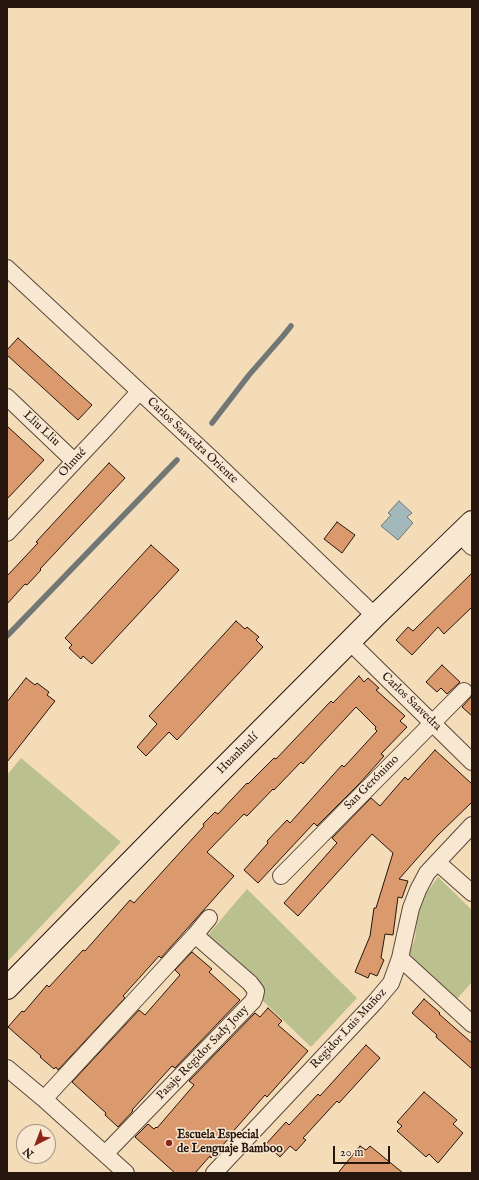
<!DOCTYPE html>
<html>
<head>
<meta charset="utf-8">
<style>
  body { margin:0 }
  #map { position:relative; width:479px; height:1180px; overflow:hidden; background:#f4dcb9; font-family:"IM FELL English",serif }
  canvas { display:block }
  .frame { position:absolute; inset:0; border:8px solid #27160d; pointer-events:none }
  .north { position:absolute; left:16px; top:1124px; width:40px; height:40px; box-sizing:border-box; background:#f8e8d2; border:1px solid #a49483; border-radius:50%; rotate:222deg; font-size:11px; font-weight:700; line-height:16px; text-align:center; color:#27160d }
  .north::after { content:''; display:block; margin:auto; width:14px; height:18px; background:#8f2418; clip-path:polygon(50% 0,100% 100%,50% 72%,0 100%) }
  .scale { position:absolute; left:333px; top:1146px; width:57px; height:18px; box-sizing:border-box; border:2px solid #27160d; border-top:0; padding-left:5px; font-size:12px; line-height:14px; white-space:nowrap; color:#27160d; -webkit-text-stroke:3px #f8e8d2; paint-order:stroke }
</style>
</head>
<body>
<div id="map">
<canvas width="479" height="1180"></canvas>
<div class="frame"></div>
<div class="north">N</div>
<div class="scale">20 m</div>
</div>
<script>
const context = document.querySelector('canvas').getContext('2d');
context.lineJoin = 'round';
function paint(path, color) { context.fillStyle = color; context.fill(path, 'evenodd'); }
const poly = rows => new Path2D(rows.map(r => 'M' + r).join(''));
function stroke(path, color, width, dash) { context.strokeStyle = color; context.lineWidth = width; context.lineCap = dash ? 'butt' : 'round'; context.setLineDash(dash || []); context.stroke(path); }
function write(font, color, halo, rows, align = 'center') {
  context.font = font + ' "IM FELL English",serif'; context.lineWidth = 3; context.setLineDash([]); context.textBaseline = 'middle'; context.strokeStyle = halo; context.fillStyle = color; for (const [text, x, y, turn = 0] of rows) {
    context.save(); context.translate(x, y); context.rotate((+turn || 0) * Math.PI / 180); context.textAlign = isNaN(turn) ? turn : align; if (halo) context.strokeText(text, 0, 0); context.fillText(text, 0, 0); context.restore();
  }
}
paint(poly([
  [21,758,121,842,7,962,7,775],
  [438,877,472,910,472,982,455,1001,408,957,415,939,417,918,423,898],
  [247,889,357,998,311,1047,260,998,207,936]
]), '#bbc08f');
const water = poly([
  [399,501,412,513,407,517,413,523,398,540,381,526,391,515,388,513,399,501]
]);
paint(water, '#a2b8bb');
stroke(water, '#717775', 1);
stroke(poly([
  [212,423,249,375,283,336,291,326],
  [7,636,177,460]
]), '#717775', 5.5);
const building = poly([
  [18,338,92,405,78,420,7,355,7,350,18,338],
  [7,426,44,460,7,499,7,426],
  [109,463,125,478,40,569,41,570,27,585,25,584,7,604,7,576,38,543,36,542,109,463],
  [337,522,355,535,342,553,324,539,337,522],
  [151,545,179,570,92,664,83,656,81,659,69,648,72,645,65,638,151,545],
  [472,573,472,607,444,634,438,627,412,655,396,640,408,627,413,631,472,573],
  [236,621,245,629,247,627,259,637,256,640,263,647,177,740,169,732,146,756,137,747,157,724,149,716,236,621],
  [442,665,460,682,447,694,441,688,437,692,426,682,442,665],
  [359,676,364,682,368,678,379,688,376,690,405,716,400,721,407,727,381,754,384,756,360,783,317,826,314,823,258,883,244,870,268,843,267,841,287,820,290,823,342,765,344,767,377,731,375,729,376,727,356,707,303,764,301,762,274,790,273,789,247,816,244,814,207,852,234,876,161,958,159,956,123,996,125,998,58,1070,56,1067,54,1069,40,1057,41,1056,8,1027,22,1011,24,1012,47,985,49,987,83,950,85,951,130,900,134,903,204,826,203,824,215,812,218,814,247,783,248,784,274,758,276,759,331,701,333,703,359,676],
  [26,678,35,685,37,683,49,692,47,695,55,701,7,762,7,702,26,678],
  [472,696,472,716,462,707,472,696],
  [435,750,472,784,472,802,437,836,399,879,408,881,402,898,398,897,393,935,385,934,381,958,384,960,377,976,370,973,368,978,355,972,370,936,374,908,376,908,393,853,372,834,298,916,284,903,337,843,332,838,371,798,380,806,405,777,408,780,435,750],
  [192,952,212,969,209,972,240,1000,175,1068,172,1066,132,1110,133,1111,118,1127,105,1115,106,1113,72,1082,139,1010,145,1015,180,975,175,970,192,952],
  [424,999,440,1013,439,1014,472,1043,472,1069,436,1037,437,1035,412,1013,424,999],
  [268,1008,282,1021,278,1025,308,1051,267,1097,265,1095,230,1135,231,1136,211,1158,210,1156,195,1173,175,1173,135,1137,148,1124,154,1129,156,1127,157,1128,194,1085,189,1081,255,1013,260,1017,268,1008],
  [366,1045,380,1058,339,1103,337,1101,303,1138,306,1140,296,1151,290,1146,280,1157,266,1144,286,1122,289,1125,318,1094,320,1096,366,1045],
  [424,1092,457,1120,453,1124,463,1133,438,1163,429,1154,426,1157,397,1131,402,1126,397,1122,424,1092],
  [360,1146,366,1150,370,1146,403,1173,338,1173,360,1146]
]);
paint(building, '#db996e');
stroke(building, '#27160d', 1);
const street = poly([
  [7,268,211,458,375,616],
  [7,397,74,461],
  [7,533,106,428,139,392],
  [460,534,472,547],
  [350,642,472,762],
  [437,862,472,893],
  [281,876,464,691],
  [195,935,209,918],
  [400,958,472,1024],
  [7,1068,44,1099,126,1173],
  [44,1099,195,935,250,983,256,991,255,996,253,1001,105,1154],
  [214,1173,375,1002,391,983,400,958,411,908,418,890,427,873,472,825]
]);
const secondary = poly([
  [7,988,175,817,375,616,472,522]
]);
stroke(street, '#5a4838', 18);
stroke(secondary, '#27160d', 24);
stroke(street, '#f8e8d2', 16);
stroke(secondary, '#f8e8d2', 22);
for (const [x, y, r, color] of [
  [169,1143,4,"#8f2418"]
]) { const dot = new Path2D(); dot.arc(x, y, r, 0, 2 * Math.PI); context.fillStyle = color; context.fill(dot); stroke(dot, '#f8e8d2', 1.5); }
write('12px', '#27160d', '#f8e8d2', [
  ["Lliu Lliu",41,429,43],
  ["Carlos Saavedra Oriente",192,441,43],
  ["Olmué",73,463,-47],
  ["Carlos Saavedra",411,702,44],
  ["Huanhualí",238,754,-45],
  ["San Gerónimo",372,783,-45],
  ["Regidor Luis Muñoz",349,1029,-47],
  ["Pasaje Regidor Sady Jouy",203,1053,-46]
]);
write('bold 12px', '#27160d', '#f8e8d2', [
  ["Escuela Especial",177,1136],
  ["de Lenguaje Bamboo",177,1150]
], 'left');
</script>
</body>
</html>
